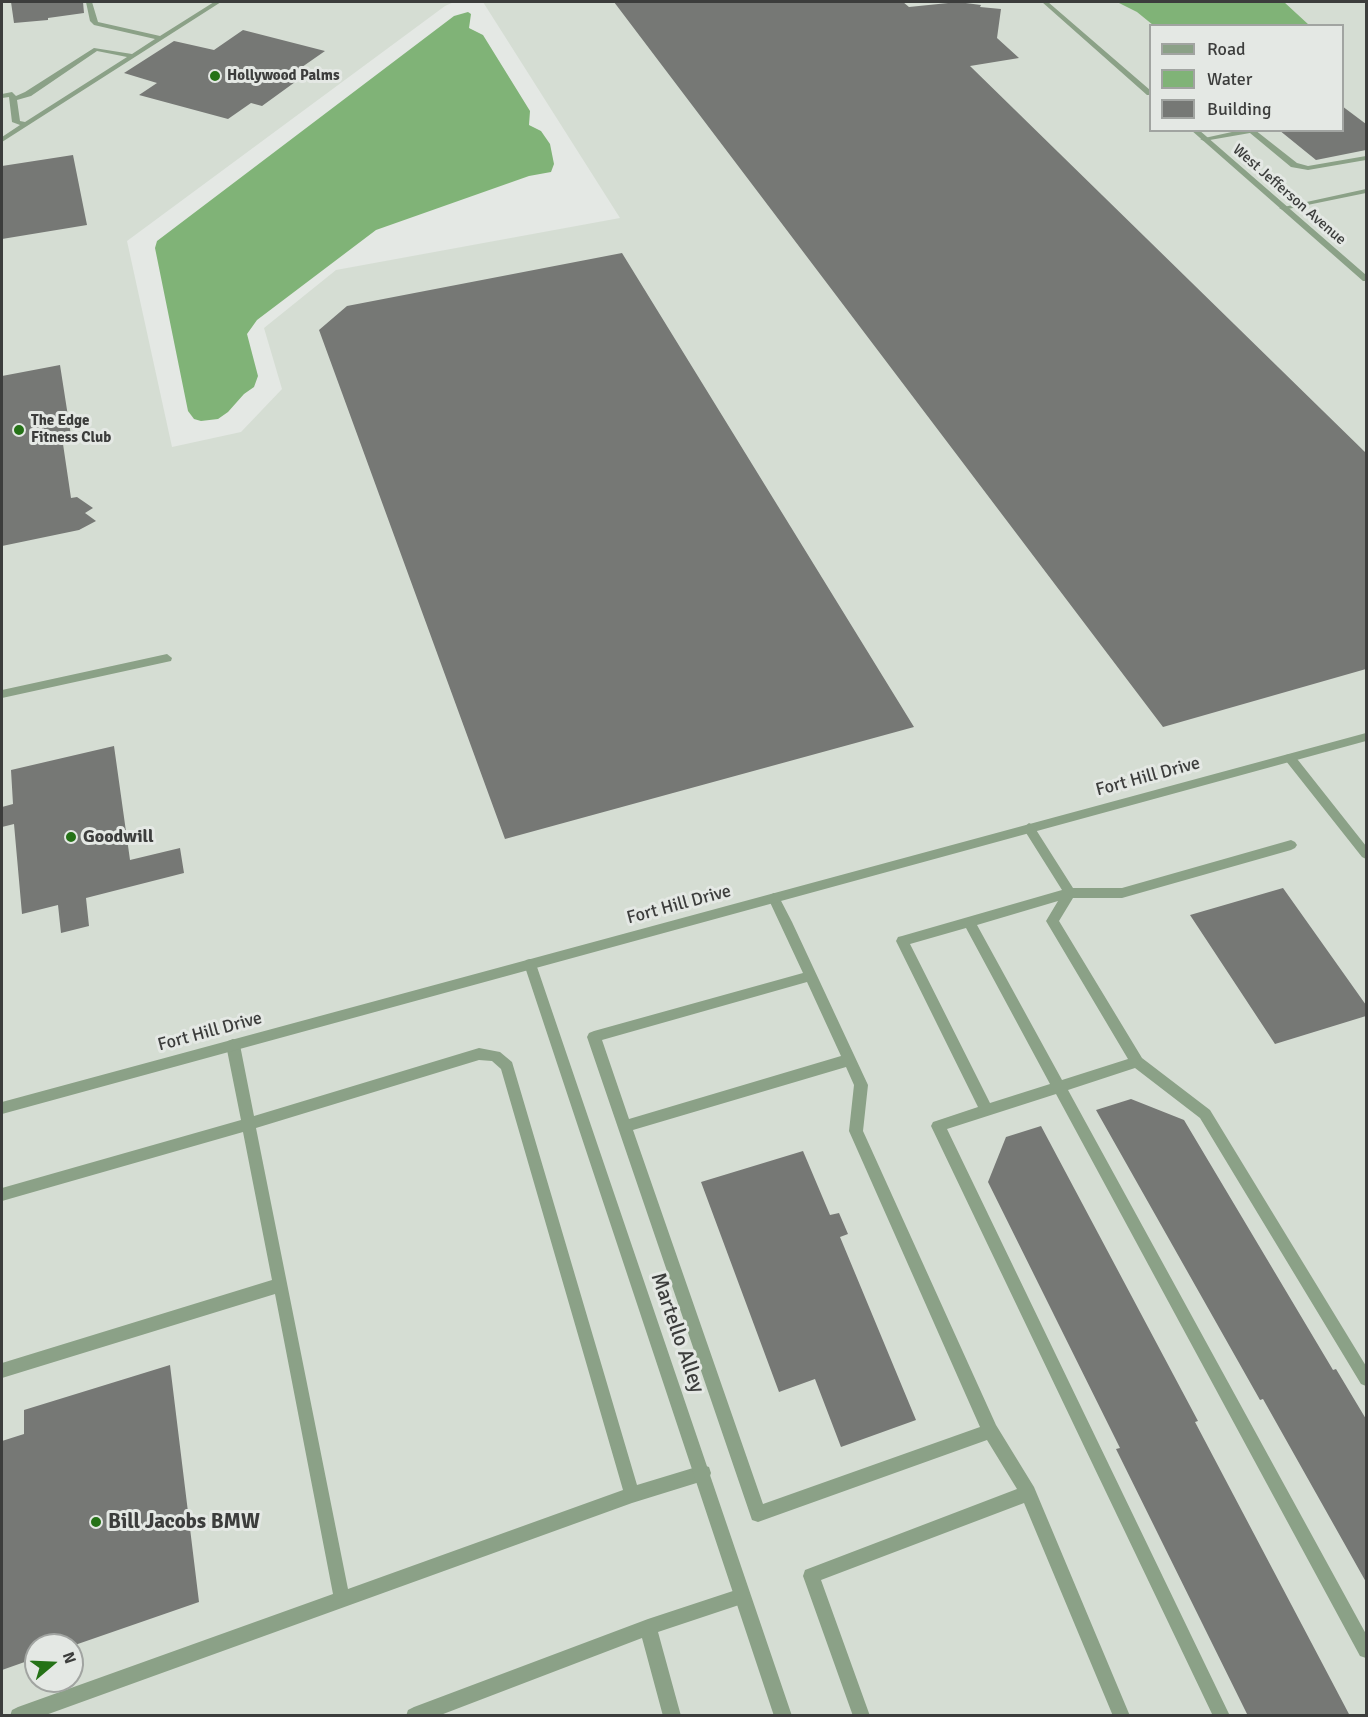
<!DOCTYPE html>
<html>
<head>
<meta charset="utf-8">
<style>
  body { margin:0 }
  #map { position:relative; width:1368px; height:1717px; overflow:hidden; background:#e4e8e4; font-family:Signika,sans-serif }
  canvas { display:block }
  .frame { position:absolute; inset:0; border:3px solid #3c3d3c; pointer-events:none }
  .legend { position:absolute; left:1149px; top:24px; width:195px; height:108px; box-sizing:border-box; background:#e4e8e4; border:2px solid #a1a4a1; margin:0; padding:8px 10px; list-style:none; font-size:18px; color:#3c3d3c }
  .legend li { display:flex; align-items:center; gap:12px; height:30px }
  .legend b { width:30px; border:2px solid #a1a4a1 }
  .north { position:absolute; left:24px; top:1633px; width:60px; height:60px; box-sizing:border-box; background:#e4e8e4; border:2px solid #a1a4a1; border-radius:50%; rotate:71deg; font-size:16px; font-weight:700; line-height:24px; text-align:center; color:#3c3d3c }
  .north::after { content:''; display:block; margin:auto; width:21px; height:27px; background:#257217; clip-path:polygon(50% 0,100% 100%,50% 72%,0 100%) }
</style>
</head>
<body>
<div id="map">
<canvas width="1368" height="1717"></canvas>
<div class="frame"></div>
<ul class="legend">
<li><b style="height:8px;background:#8ba187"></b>Road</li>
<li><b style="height:16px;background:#80b377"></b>Water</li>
<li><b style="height:16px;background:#767875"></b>Building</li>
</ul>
<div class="north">N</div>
</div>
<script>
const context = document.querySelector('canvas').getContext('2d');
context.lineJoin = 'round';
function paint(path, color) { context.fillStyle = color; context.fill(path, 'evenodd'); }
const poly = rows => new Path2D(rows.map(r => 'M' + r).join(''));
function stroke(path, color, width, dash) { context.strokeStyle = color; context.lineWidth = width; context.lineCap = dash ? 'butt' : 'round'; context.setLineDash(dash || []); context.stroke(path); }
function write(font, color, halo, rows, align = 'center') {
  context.font = font + ' Signika,sans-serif'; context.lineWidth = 6; context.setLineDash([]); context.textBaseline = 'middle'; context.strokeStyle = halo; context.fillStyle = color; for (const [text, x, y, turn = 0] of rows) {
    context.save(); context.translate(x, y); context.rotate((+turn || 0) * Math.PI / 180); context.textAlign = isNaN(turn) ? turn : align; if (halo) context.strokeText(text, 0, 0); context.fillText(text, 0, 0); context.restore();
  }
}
paint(poly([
  [2,2,454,2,445,6,127,241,172,447,241,432,282,389,264,328,336,270,620,218,483,2,1366,2,1366,1715,2,1715],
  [1150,26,1342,26,1342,130,1150,130],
  [36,1645,72,1645,72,1681,36,1681]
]), '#d5ddd3');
paint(poly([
  [1117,2,1284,2,1309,25,1153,25,1137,12],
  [468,12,471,14,469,28,483,35,530,111,529,125,541,131,550,144,554,164,551,172,529,176,376,230,257,320,247,334,258,376,254,387,244,394,228,412,218,419,201,421,194,419,188,411,155,248,157,241,454,16]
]), '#80b377');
paint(poly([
  [11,2,83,2,84,13,48,18,48,20,14,23],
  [614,2,903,2,909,7,958,2,981,5,980,7,1001,9,997,38,1019,58,970,66,1366,453,1366,669,1163,727],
  [243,30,325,51,292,74,302,77,262,106,251,103,228,119,139,95,157,83,124,73,174,41,214,50],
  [1342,106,1366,124,1366,150,1316,160,1279,130,1342,130],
  [73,155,87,225,2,239,2,166],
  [622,253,914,727,505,839,319,330,347,306],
  [60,365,72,442,63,444,71,498,77,497,93,508,85,513,96,521,79,530,2,546,2,376],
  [114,746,130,860,180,848,184,873,86,898,89,926,61,933,58,905,22,914,14,824,2,827,2,807,13,804,11,770],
  [1283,888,1366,1005,1366,1016,1275,1044,1190,915],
  [1131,1099,1184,1120,1333,1370,1336,1369,1366,1419,1366,1582,1263,1399,1260,1400,1096,1110],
  [1041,1126,1198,1421,1195,1422,1350,1716,1248,1716,1116,1449,1120,1448,988,1182,1006,1137],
  [803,1151,830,1215,839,1213,848,1234,840,1237,916,1420,841,1447,815,1379,779,1392,701,1182],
  [170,1365,199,1602,72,1646,36,1645,36,1658,2,1670,2,1441,24,1434,24,1410]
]), '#767875');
paint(poly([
  [86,2,92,2,98,22,160,36,214,2,221,2,2,142,2,137,20,125,12,122,9,97,2,98,2,94,12,92,16,96,25,92,94,48,132,54,155,39,94,25,90,21,86,2],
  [97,51,127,57,25,122,20,121,17,100,31,96,97,51],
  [1241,130,1255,130,1297,163,1308,166,1366,156,1366,160,1308,170,1291,167,1250,133,1204,141,1200,139,1241,130],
  [167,654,172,658,171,661,2,698,2,690,167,654],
  [1290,754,1294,755,1366,846,1366,859,1362,857,1286,761,1284,758,1286,755,1290,754],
  [1029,823,1033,825,1073,888,1122,888,1291,840,1295,842,1297,845,1295,848,1291,850,1122,898,1073,898,1059,921,1142,1058,1210,1110,1366,1366,1366,1386,1361,1384,1200,1118,1135,1068,1068,1090,1366,1634,1366,1658,1360,1656,1056,1094,947,1129,1230,1716,1213,1716,931,1126,933,1122,978,1107,896,941,898,937,902,936,1062,890,1023,828,1029,823],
  [1058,901,1046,921,1128,1059,1062,1080,977,925,1058,901],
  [966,928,1050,1084,990,1103,910,944,966,928],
  [774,893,778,895,792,922,868,1085,863,1131,996,1425,1034,1487,1130,1716,1113,1716,1024,1503,821,1580,870,1716,853,1716,803,1576,805,1570,1017,1489,987,1440,758,1522,752,1520,587,1037,589,1033,594,1031,803,973,768,898,770,895,774,893],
  [807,982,841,1056,629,1119,602,1040,807,982],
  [846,1067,854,1085,849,1131,980,1427,763,1504,633,1130,846,1067],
  [233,1039,238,1041,240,1045,254,1116,479,1048,500,1052,512,1062,637,1485,703,1465,709,1467,711,1473,709,1479,703,1481,632,1503,43,1716,10,1716,12,1710,18,1707,333,1594,275,1294,2,1378,2,1363,272,1280,243,1132,2,1201,2,1188,241,1120,226,1045,228,1041,233,1039],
  [479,1060,492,1061,501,1069,623,1490,348,1589,256,1128,479,1060],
  [742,1588,748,1590,750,1596,748,1602,658,1632,681,1716,663,1716,642,1638,438,1716,406,1716,408,1710,414,1707,648,1619,742,1588]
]), '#8ba187');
paint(poly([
  [1366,189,1366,193,1283,210,1279,208,1366,189],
  [530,959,534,960,536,964,792,1716,774,1716,524,964,526,960,530,959]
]), '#8ba187');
paint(poly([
  [1042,2,1048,2,1150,90,1150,95,1147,95,1042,2],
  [1191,130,1199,130,1366,275,1366,281,1363,281,1191,130],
  [1366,733,1366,741,2,1114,2,1102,1366,733]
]), '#8ba187');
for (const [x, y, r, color] of [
  [215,76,6,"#257217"],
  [19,430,6,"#257217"],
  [71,837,6,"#257217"],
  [96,1522,6,"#257217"]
]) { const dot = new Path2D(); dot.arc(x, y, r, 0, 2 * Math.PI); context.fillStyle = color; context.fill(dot); stroke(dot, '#e4e8e4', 2); }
write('bold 15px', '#3c3d3c', '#e4e8e4', [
  ["Hollywood Palms",227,76],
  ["The Edge",31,421],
  ["Fitness Club",31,438]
], 'left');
write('15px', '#3c3d3c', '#e4e8e4', [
  ["West Jefferson Avenue",1289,195,41]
]);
write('18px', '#3c3d3c', '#e4e8e4', [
  ["Fort Hill Drive",1148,777,-15],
  ["Fort Hill Drive",679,905,-15],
  ["Fort Hill Drive",210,1032,-15]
]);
write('bold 18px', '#3c3d3c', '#e4e8e4', [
  ["Goodwill",83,837]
], 'left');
write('21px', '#3c3d3c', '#e4e8e4', [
  ["Martello Alley",677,1333,71]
]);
write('bold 21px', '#3c3d3c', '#e4e8e4', [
  ["Bill Jacobs BMW",108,1522]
], 'left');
</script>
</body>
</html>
